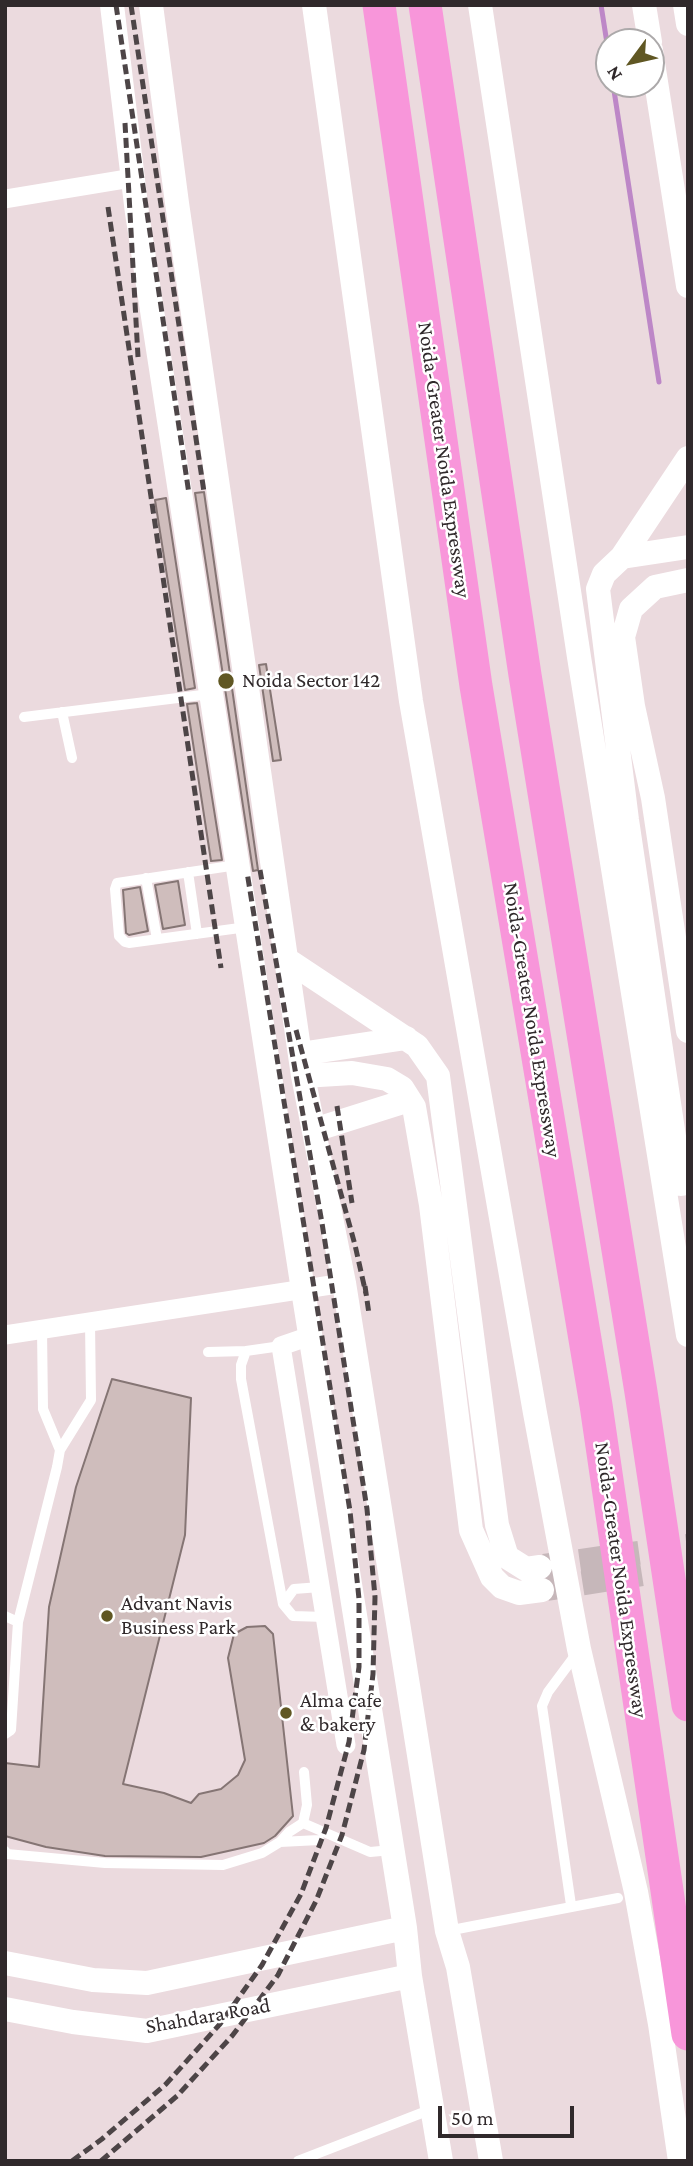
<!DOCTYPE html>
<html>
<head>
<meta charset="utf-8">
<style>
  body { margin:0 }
  #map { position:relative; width:693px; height:2166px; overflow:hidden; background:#ebdade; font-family:"Crimson Pro",serif }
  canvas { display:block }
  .frame { position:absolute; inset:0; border:7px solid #30292b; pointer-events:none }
  .north { position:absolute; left:595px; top:28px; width:70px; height:70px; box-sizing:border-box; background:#fff; border:2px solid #aca9aa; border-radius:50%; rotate:237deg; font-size:19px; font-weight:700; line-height:28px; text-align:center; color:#30292b }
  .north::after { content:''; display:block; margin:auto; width:24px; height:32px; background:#605723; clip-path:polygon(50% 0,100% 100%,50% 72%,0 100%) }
  .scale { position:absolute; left:438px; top:2106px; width:136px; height:32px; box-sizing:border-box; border:4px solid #30292b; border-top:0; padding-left:9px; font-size:21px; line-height:24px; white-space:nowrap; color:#30292b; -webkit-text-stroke:5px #fff; paint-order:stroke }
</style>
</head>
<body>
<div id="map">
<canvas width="693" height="2166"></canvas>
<div class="frame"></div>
<div class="north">N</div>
<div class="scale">50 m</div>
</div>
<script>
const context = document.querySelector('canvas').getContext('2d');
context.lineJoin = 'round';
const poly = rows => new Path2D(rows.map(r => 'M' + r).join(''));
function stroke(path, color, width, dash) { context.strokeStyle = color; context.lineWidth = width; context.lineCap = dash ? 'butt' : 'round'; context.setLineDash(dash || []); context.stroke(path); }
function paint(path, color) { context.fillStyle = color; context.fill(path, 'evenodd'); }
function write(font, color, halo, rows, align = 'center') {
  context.font = font + ' "Crimson Pro",serif'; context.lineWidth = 5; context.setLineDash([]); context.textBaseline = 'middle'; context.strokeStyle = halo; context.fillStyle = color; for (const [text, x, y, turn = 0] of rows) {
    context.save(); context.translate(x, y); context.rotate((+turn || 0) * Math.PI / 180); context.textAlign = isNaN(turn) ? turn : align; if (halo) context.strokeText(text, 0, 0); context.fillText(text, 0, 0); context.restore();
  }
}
stroke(poly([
  [601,5,609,56],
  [613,84,659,382]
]), '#bd87c7', 5);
const building = poly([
  [204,492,258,870,253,871,195,493,204,492],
  [166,498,195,688,185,690,155,500,166,498],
  [266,664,281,760,273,761,259,665,266,664],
  [197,703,222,860,211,861,187,704,197,703],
  [178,881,185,925,163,929,155,885,178,881],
  [140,887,148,931,129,935,126,933,123,890,140,887],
  [112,1379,191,1398,185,1535,123,1784,164,1793,191,1803,199,1794,221,1789,238,1775,245,1760,228,1658,234,1634,247,1627,265,1626,273,1634,293,1816,275,1836,264,1843,201,1857,105,1856,46,1847,5,1836,5,1763,39,1767,49,1607,76,1487,112,1379]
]);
paint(building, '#cfbdbc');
stroke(building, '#857574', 2);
stroke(poly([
  [544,1566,688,1546],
  [547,1589,688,1567]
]), '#c6b7ba', 24, [24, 12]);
stroke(poly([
  [62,712,72,758],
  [24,717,210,694],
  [237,865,117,883,115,889,119,936,125,942,129,943,247,927],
  [188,872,197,934],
  [146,878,157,939],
  [42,1329,43,1409,60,1450,91,1400,90,1322],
  [281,1346,246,1351,241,1365,241,1379,283,1604],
  [208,1352,246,1351],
  [320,1587,294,1589,283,1604,293,1616,325,1617],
  [5,1616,18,1622],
  [5,1734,11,1730,18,1622,57,1467,60,1450],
  [303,1823,370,1852,392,1850],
  [280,1842,319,1840],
  [5,1851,7,1854,105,1863,223,1865,262,1853,280,1842,289,1832,303,1823,307,1805,304,1772],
  [571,1905,542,1706,548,1692,577,1653],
  [447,1931,618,1898],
  [298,2161,432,2109]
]), '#fff', 10);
stroke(poly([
  [5,199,132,178],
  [5,1335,344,1283],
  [310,1336,281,1346,346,1745]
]), '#fff', 19);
stroke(poly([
  [112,5,137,213,303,1290,405,1928,410,1976,441,2161],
  [151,5,177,203,303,1076,344,1283,447,1931,458,1967,491,2161],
  [314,5,411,701,535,1413,579,1649,636,1892,660,2024,680,2161],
  [480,5,579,657,688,1335],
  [644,5,650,42],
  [685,5,688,24],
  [651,50,688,286],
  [622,557,688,458],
  [688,580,655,587,631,609,623,637,633,706,653,798,688,1031],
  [286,959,417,1046,438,1076,497,1525,507,1557,526,1569,540,1567],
  [300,1054,406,1038],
  [303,1076,352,1073,387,1079,402,1088,414,1107,431,1205,471,1530,492,1577,502,1587,519,1593,542,1590],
  [314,1130,409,1100],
  [681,1184,627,820,598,589,604,574,622,557,688,547],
  [5,1963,93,1980,147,1983,405,1928],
  [5,2009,73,2022,147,2031,410,1976]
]), '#fff', 24);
stroke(poly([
  [379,5,476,686,596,1405,688,2034],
  [425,5,525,675,641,1392,688,1705]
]), '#f896da', 33);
stroke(poly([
  [116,5,189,494],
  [131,5,204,492],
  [125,123,138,357],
  [108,207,221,968],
  [296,1030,355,1245,366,1294],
  [337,1106,352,1203],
  [365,1286,369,1314],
  [72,2161,102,2139,166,2084,220,2024,262,1965,301,1894,326,1828,349,1742,359,1667,359,1599,350,1511,247,872],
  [101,2161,177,2096,232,2036,278,1975,316,1901,342,1835,364,1750,373,1674,375,1597,367,1509,322,1223,260,870]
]), '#4d4547', 5, [10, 5]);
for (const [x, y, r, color] of [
  [226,681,9,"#605723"],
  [107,1616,7,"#605723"],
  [286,1713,7,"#605723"]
]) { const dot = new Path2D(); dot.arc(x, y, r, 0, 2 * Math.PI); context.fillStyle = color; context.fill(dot); stroke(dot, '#fff', 2.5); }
write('21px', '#30292b', '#fff', [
  ["Noida-Greater Noida Expressway",444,460,82],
  ["Noida-Greater Noida Expressway",532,1020,81],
  ["Noida-Greater Noida Expressway",621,1580,82],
  ["Shahdara Road",208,2016,-10]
]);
write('21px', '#30292b', '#fff', [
  ["Noida Sector 142",242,681],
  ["Advant Navis",121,1604],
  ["Business Park",121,1628],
  ["Alma cafe",300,1701],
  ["& bakery",300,1725]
], 'left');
</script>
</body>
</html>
